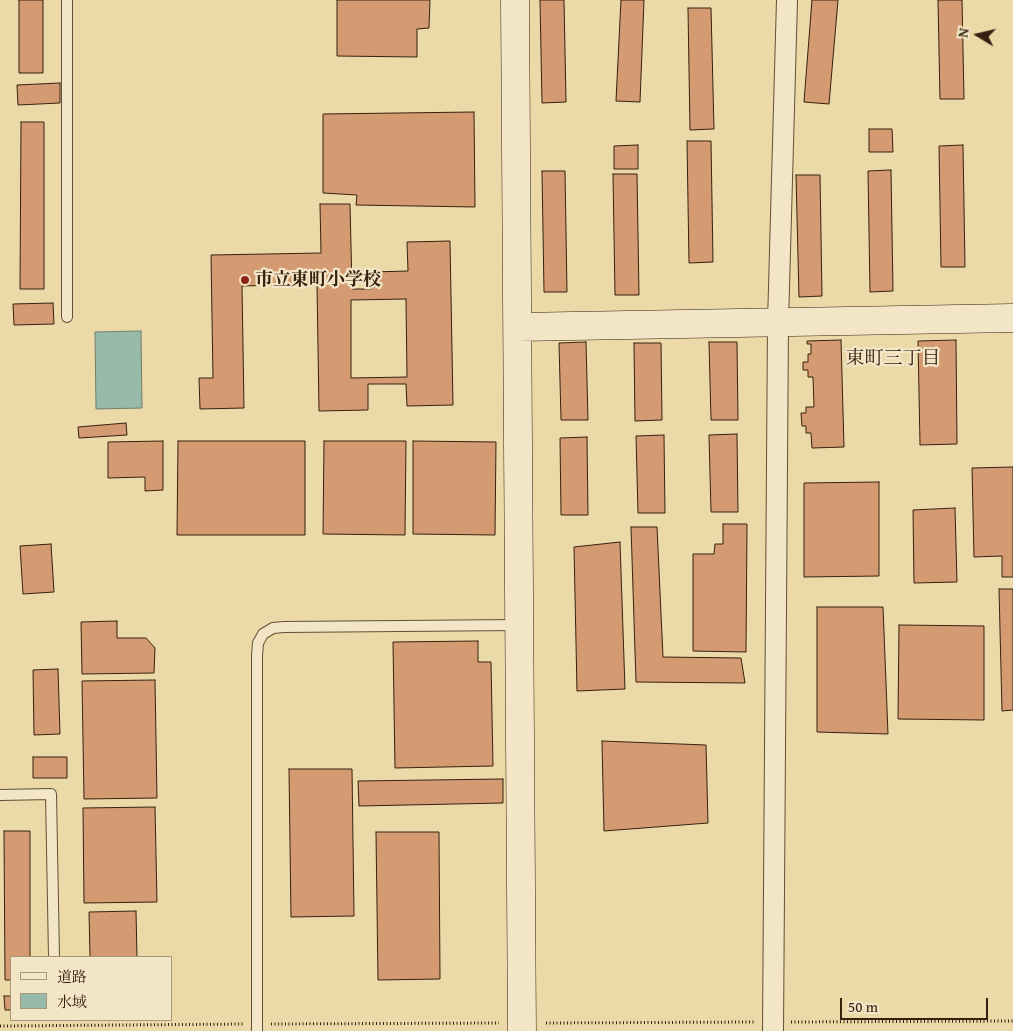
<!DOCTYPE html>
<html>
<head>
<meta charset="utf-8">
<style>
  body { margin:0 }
  #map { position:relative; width:1013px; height:1031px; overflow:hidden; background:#ebd9a7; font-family:"Gentium Book Plus","Noto Serif JP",serif }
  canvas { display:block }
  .legend { position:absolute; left:10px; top:956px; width:162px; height:65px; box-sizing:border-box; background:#f2e6c6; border:1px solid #a7977d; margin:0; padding:6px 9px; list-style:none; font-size:15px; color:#362110 }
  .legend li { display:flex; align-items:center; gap:10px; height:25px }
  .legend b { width:25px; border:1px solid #a7977d }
  .north { position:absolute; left:953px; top:10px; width:50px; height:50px; -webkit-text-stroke:4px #f2e6c6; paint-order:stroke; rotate:279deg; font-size:14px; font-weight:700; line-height:20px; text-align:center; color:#362110 }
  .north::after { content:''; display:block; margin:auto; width:18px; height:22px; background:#362110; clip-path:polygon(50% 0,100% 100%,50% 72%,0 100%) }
  .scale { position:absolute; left:840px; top:998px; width:148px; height:22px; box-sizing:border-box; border:2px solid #362110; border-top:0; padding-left:6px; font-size:15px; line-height:18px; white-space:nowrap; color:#362110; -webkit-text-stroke:4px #f2e6c6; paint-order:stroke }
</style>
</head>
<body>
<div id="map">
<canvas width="1013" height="1031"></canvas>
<ul class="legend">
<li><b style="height:6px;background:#f2e6c6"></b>道路</li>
<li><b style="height:14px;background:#98baa8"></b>水域</li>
</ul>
<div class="north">N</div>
<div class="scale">50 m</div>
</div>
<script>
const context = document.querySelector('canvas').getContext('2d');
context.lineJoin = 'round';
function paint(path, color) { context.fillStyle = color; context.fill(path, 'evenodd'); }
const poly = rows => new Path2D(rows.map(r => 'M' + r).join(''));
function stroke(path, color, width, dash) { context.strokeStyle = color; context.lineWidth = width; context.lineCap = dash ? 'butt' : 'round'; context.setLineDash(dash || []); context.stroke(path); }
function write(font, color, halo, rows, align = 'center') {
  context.font = font + ' "Gentium Book Plus","Noto Serif JP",serif'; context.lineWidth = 4.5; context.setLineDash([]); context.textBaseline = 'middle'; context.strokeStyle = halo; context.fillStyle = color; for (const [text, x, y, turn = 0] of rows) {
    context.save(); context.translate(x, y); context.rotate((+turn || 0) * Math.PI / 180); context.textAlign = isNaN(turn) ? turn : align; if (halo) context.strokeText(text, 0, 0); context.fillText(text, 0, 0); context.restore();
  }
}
const water = poly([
  [141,331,142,408,96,409,95,332,141,331]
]);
paint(water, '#98baa8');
stroke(water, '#717d6b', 1);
const building = poly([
  [19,0,43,0,43,73,19,73,19,0],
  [337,0,430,0,429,28,417,29,417,57,337,56,337,0],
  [540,0,564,0,566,102,542,103,540,0],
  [621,0,644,0,640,102,616,101,621,0],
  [812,0,838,0,829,104,804,102,812,0],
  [938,0,962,0,964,99,940,99,938,0],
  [688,8,711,8,714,129,690,130,688,8],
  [60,83,60,103,18,105,17,85,60,83],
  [474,112,475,207,356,205,357,195,323,193,323,114,474,112],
  [21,122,44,122,44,289,20,289,21,122],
  [869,129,892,129,893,152,869,152,869,129],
  [687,141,711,141,713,262,689,263,687,141],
  [638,145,638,169,614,169,614,146,638,145],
  [963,145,965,267,941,267,939,146,963,145],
  [891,170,893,291,870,292,868,171,891,170],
  [542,171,565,171,567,292,544,292,542,171],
  [613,174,637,174,639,295,615,295,613,174],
  [796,175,820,175,822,296,799,297,796,175],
  [320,204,350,204,352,289,371,289,371,272,408,271,407,242,450,241,453,405,407,406,406,384,368,384,368,410,319,411,317,284,242,286,244,408,200,409,199,378,213,378,211,255,321,253,320,204],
  [406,299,407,377,351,378,351,300,406,299],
  [53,303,54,324,14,325,13,304,53,303],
  [841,340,844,447,812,448,811,433,806,433,806,426,802,426,801,413,806,413,806,407,814,407,813,377,808,377,808,370,803,370,803,362,808,362,808,354,811,354,811,344,807,344,807,341,841,340],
  [956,340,957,444,920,445,918,341,956,340],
  [586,342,588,420,561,420,559,343,586,342],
  [709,342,737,342,738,420,711,420,709,342],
  [634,343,661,343,662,420,635,421,634,343],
  [126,423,127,435,79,438,78,427,126,423],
  [737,434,738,512,711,512,709,435,737,434],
  [664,435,665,513,638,513,636,436,664,435],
  [587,437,588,515,561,515,560,438,587,437],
  [163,441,163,490,145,491,145,477,108,478,108,442,163,441],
  [178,441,305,441,305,535,177,535,178,441],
  [324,441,406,441,405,535,323,534,324,441],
  [413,441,496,442,495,535,413,534,413,441],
  [1013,467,1013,577,1002,577,1002,556,974,557,972,468,1013,467],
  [879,482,879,576,804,577,804,483,879,482],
  [955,508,957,582,914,583,913,510,955,508],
  [723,524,747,524,746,652,693,651,693,554,714,554,715,544,723,544,723,524],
  [631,527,657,527,663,657,741,658,745,683,636,682,631,527],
  [620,542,625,689,577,691,574,547,620,542],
  [51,544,54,592,23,594,20,546,51,544],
  [999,589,1013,589,1013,710,1002,711,999,589],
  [817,607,883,607,888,734,817,732,817,607],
  [117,621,117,638,146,638,155,648,154,673,82,674,81,622,117,621],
  [899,625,984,626,984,720,898,719,899,625],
  [478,641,478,662,491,662,493,766,395,768,393,642,478,641],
  [58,669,60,734,34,735,33,670,58,669],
  [155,680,157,798,84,799,82,681,155,680],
  [602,741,706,745,708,823,604,831,602,741],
  [33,757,67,757,67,778,33,778,33,757],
  [289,769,352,769,354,916,291,917,289,769],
  [503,779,503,803,359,806,358,781,503,779],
  [155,807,157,902,84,903,83,808,155,807],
  [4,831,30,831,30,957,11,957,11,980,5,980,4,831],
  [376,832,439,832,440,979,378,980,376,832],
  [136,911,137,957,90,957,89,912,136,911],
  [4,996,11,996,11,1010,5,1010,4,996]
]);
paint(building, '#d49a71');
stroke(building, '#362110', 1);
const lane = poly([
  [67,0,67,317],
  [0,795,51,794,54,957],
  [257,1031,257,656,258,643,263,634,273,628,284,627,517,625]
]);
const street = poly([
  [773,1031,778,323,787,0]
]);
const secondary = poly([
  [515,0,522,1031],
  [518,327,1013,318]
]);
stroke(lane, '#634f36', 12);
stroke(street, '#634f36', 22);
stroke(secondary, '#362110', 29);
stroke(poly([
  [791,1022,1013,1021],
  [546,1023,754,1022],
  [271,1024,499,1023],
  [0,1026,244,1024]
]), '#362110', 3, [1, 2.5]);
stroke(lane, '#f2e6c6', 10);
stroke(street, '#f2e6c6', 20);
stroke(secondary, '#f2e6c6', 28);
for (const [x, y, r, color] of [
  [245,280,5,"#8f2418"]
]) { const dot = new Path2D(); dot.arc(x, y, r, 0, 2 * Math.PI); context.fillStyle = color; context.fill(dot); stroke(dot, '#f2e6c6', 2); }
write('bold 18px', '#362110', '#f2e6c6', [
  ["市立東町小学校",255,280]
], 'left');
write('19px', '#362110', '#f2e6c6', [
  ["東町三丁目",893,359]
]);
</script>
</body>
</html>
